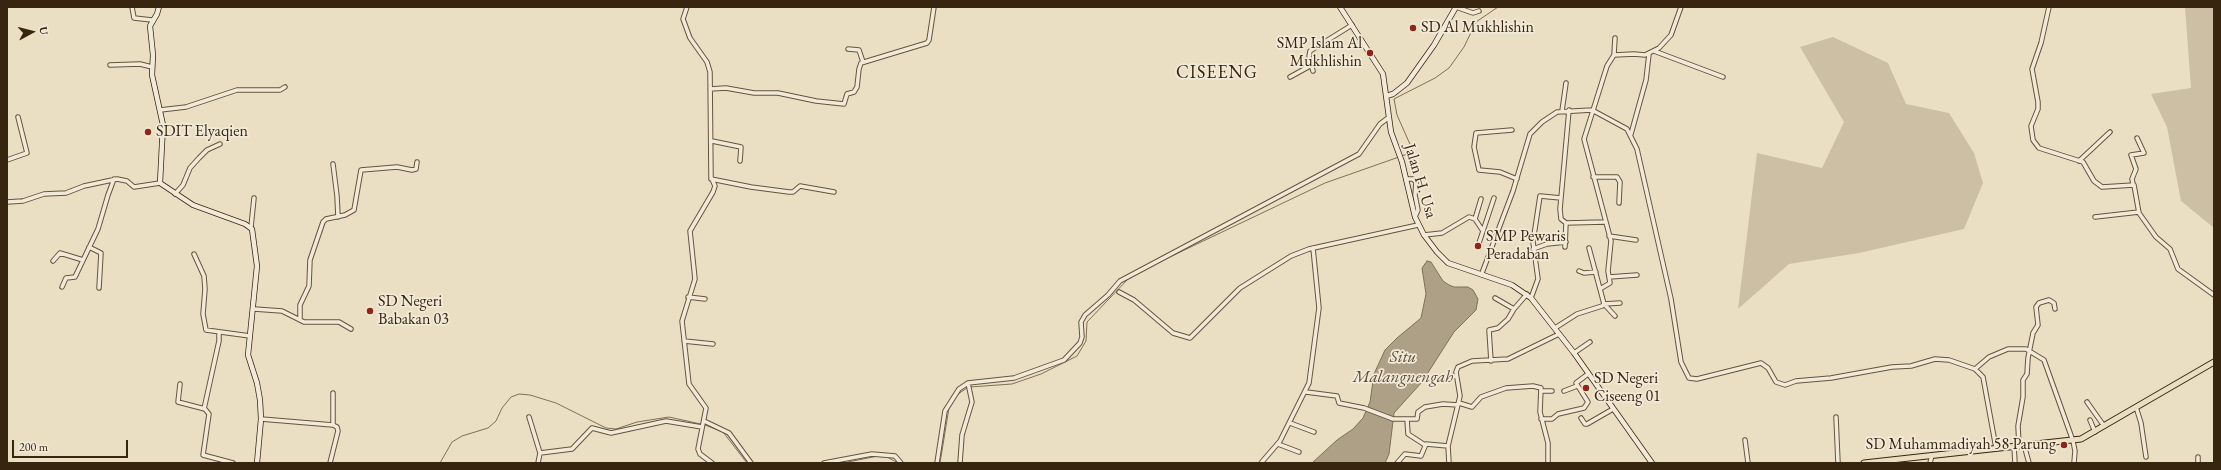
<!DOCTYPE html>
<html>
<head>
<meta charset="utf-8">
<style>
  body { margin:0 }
  #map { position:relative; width:2221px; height:470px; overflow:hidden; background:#ebdfc3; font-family:"EB Garamond",serif }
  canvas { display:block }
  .frame { position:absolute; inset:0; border:8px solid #38250f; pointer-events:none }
  .north { position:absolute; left:12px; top:12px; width:40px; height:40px; -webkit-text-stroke:3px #f2ead8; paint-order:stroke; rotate:83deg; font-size:11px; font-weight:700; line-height:16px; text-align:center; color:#38250f }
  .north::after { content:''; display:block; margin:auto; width:14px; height:18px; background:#38250f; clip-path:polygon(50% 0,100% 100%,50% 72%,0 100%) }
  .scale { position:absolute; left:12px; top:440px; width:116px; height:18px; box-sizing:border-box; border:2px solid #38250f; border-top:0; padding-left:5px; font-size:12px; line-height:14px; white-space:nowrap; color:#38250f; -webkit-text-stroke:3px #f2ead8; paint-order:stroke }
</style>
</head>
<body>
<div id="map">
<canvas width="2221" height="470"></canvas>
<div class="frame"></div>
<div class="north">U</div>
<div class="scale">200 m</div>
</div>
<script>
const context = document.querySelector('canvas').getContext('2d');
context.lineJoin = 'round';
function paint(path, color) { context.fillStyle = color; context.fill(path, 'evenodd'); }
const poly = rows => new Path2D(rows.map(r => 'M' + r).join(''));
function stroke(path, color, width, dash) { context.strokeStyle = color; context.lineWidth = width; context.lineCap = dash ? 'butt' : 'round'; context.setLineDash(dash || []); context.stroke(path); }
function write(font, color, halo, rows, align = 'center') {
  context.font = font + ' "EB Garamond",serif'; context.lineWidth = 3.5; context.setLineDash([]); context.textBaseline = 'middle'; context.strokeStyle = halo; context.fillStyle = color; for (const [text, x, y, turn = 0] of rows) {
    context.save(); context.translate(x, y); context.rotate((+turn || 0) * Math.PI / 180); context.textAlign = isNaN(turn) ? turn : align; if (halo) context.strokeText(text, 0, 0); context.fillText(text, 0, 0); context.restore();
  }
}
paint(poly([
  [2185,7,2214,7,2214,228,2181,201,2167,127,2151,94,2191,88],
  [1833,37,1888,63,1906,104,1949,113,1974,153,1983,183,1964,229,1859,253,1789,264,1738,309,1757,153,1822,168,1844,122,1800,47]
]), '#cdbfa4');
const water = poly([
  [1427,261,1431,262,1443,281,1449,285,1454,287,1468,287,1473,290,1478,299,1476,310,1454,332,1422,382,1394,413,1389,454,1385,463,1312,463,1337,440,1353,429,1363,418,1370,402,1374,374,1385,350,1397,338,1421,318,1426,294,1422,268,1427,261]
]);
paint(water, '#aea086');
stroke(water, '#7f6f56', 1);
stroke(poly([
  [1402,156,1413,151,1397,115,1394,99,1435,78,1449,68,1464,47,1476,22,1498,7],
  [1155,264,1325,183,1399,157],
  [970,387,1012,384,1041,374,1077,356,1086,341,1087,322,1129,278],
  [887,457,898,463],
  [440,463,452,442,462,436,488,428,496,421,502,408,511,397,519,394,530,395,556,403,606,428,616,429,637,422,669,417,705,425,723,432,747,463],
  [843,463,878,456],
  [940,463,949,408,958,394,967,388]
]), '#7f6f56', 1);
const street = poly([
  [132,7,134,18,152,20],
  [687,7,683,19,690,38,707,62,710,72,711,177,715,186,713,192,690,231,695,279,682,321,689,384,706,408,698,449,700,454,712,463],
  [1456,7,1473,13,1479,11],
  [2049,7,2041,43,2032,69,2038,102,2038,109,2031,126,2033,140,2039,148,2083,162,2094,181,2102,187,2134,185,2139,213,2156,237,2170,249,2178,269,2214,295],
  [848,49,859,50,863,62],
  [1654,51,1723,77],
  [1614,55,1615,38],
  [110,65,140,64,152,67],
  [1313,71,1309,57,1310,51,1352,25],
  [1290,77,1310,66],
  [710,89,726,88,754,93,778,93,816,101,844,104,847,94,854,92,857,87,859,69,861,63,927,43,929,40,934,7],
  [160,110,186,107,237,90,280,90,285,87],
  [1562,111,1566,83],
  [1512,130,1476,133,1474,147,1479,170,1500,172,1517,179],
  [1631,134,1646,80,1649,54],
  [712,141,741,147,740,161],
  [7,160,27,153,18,117],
  [2079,161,2110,132],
  [333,164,337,196,338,217],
  [1593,177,1617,177,1620,182,1619,203],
  [711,179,751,187,789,192,793,192,800,186,834,192],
  [1406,179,1413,179,1416,182,1415,195,1418,210,1415,217],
  [2133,184,2132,179,2136,169,2131,155,2144,153,2137,138],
  [175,194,183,185,190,168,199,158,207,150,220,144],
  [7,202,23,201,44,194,66,193,84,186,117,179,127,181,134,187,160,183],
  [2095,217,2139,212],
  [1475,219,1481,199],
  [1566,223,1604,222],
  [251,227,254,198],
  [1424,235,1442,233,1469,217,1475,219,1483,231],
  [1609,236,1636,240],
  [1479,243,1494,198],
  [89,247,101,253,99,288],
  [1565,247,1566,223,1561,219,1560,209,1569,110],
  [1589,248,1600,289],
  [1533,249,1547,244,1566,242],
  [194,254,204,276,205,289,203,314,206,330,250,336],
  [53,261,60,253,83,260],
  [1579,271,1584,273,1596,272],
  [1482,273,1513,191,1530,134,1542,122,1557,112,1592,110,1627,129,1637,149,1671,299,1681,362,1689,378,1697,379,1761,363,1768,368,1776,382,1785,385,1796,381,1831,378,1892,367,1911,366,1935,359,1949,360,1975,369,1983,377,1996,448],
  [1609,277,1637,275],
  [62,287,66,278,75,277,98,229,108,195,114,179],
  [1119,292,1134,300,1173,333,1190,338,1240,288,1291,256,1309,249,1418,225],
  [688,297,705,299],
  [1495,298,1514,309,1527,294],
  [1531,298,1538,279,1533,242,1540,196,1561,198],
  [1604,304,1620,303],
  [1604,304,1615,316],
  [254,309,282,311,304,322,339,322,351,329],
  [300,320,300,305,309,286,310,260,323,222,326,219,345,215,354,210,361,170,397,167,412,170,416,169,417,162],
  [1555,328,1577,314,1602,306,1604,304,1600,289,1610,283,1608,271,1611,241,1584,139,1607,66,1614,55,1634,54,1645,55,1659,48,1671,35,1681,7],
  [684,341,713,344],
  [1574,353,1590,342],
  [1491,361,1489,330,1498,328,1508,319,1514,309],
  [1975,369,1989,357,2008,349,2026,349,2044,360,2073,441,2075,451,2074,463],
  [1436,378,1456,376],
  [180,384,178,402,205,409,209,414,203,455,233,463],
  [1542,391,1552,391],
  [1564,391,1577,386],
  [1306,392,1337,396,1339,403,1364,408,1393,419,1407,419,1408,434,1425,445],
  [333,393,333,425],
  [2087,402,2104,426],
  [1459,403,1472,407,1481,397,1506,388,1533,386,1541,388,1540,412,1548,443,1548,463],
  [2136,407,2141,423,2146,457],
  [204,409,219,341,219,332],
  [529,417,540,453],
  [1836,417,1838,463],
  [1581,418,1585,424,1587,424,1613,409],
  [261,419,333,425,337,427,338,431,330,463],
  [1407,419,1417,419,1418,412,1425,407,1443,404,1458,405],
  [1541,419,1552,419,1558,414,1584,408,1588,402,1576,383,1588,374],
  [2090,420,2095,432],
  [704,421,729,433,751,463],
  [1290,423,1314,432],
  [1745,440,1748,463],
  [1278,444,1299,452],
  [2019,445,2018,426,2023,397,2023,380,2027,374,2028,358,2033,333,2038,325,2036,307,2039,303,2049,300,2054,303,2055,309],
  [2024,445,2029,463],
  [2014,446,2015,463],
  [2198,457,2198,463],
  [538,463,540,453,572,449,592,428,611,433,666,421,702,427],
  [824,463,872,454,895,456,901,463],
  [937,463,945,411,959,389,968,383,1014,378,1064,360,1080,343,1082,337,1081,322,1085,315,1108,295,1120,281,1359,154,1380,124,1388,118],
  [960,463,962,435,972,402,968,383],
  [1261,463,1280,441,1309,383,1319,308,1313,248],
  [1397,463,1405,454,1421,456,1426,444,1448,446],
  [1449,463,1448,446,1460,396,1456,372,1458,367,1472,361,1508,359,1559,334],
  [1930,463,1932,455]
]);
const secondary = poly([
  [159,7,157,14,150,26,153,55,152,75,163,125,160,183,193,205,245,224,252,229,257,266,248,355,257,383,260,400,261,419,257,463],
  [1340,7,1383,74,1391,132,1402,162,1415,217,1424,235,1437,252,1448,263,1512,285,1531,298,1574,353,1652,463],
  [1386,96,1393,94,1407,83,1434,45,1456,7]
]);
const primary = poly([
  [1864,463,2081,439,2214,362]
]);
stroke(street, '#65543c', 5.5);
stroke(secondary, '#38250f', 6);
stroke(primary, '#38250f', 7);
stroke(street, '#f2ead8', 3.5);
stroke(secondary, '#f2ead8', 4.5);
stroke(primary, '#ebdfc3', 5);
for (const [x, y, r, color] of [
  [1413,28,4,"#8f2418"],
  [1370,53,4,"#8f2418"],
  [148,132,4,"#8f2418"],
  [1478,246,4,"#8f2418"],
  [370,311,4,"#8f2418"],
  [1586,388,4,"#8f2418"],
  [2064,445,4,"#8f2418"]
]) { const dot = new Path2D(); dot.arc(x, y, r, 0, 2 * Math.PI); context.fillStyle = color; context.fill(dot); stroke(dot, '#f2ead8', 1.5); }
write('16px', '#38250f', '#f2ead8', [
  ["SD Al Mukhlishin",1421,28],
  ["SMP Islam Al",1362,44,"right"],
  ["Mukhlishin",1362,62,"right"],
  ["SDIT Elyaqien",156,132],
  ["SMP Pewaris",1486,237],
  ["Peradaban",1486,255],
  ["SD Negeri",378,302],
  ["Babakan 03",378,320],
  ["SD Negeri",1594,379],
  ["Ciseeng 01",1594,397],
  ["SD Muhammadiyah 58 Parung",2056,445,"right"]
], 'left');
write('16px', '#38250f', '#f2ead8', [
  ["Jalan H. Usa",1420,181,73]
]);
write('italic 17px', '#5b4a33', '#f2ead8', [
  ["Situ",1403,357],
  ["Malangnengah",1403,377]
]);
context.letterSpacing = '1px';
write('18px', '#38250f', '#f2ead8', [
  ["CISEENG",1217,73]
]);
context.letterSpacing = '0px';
</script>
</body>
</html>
